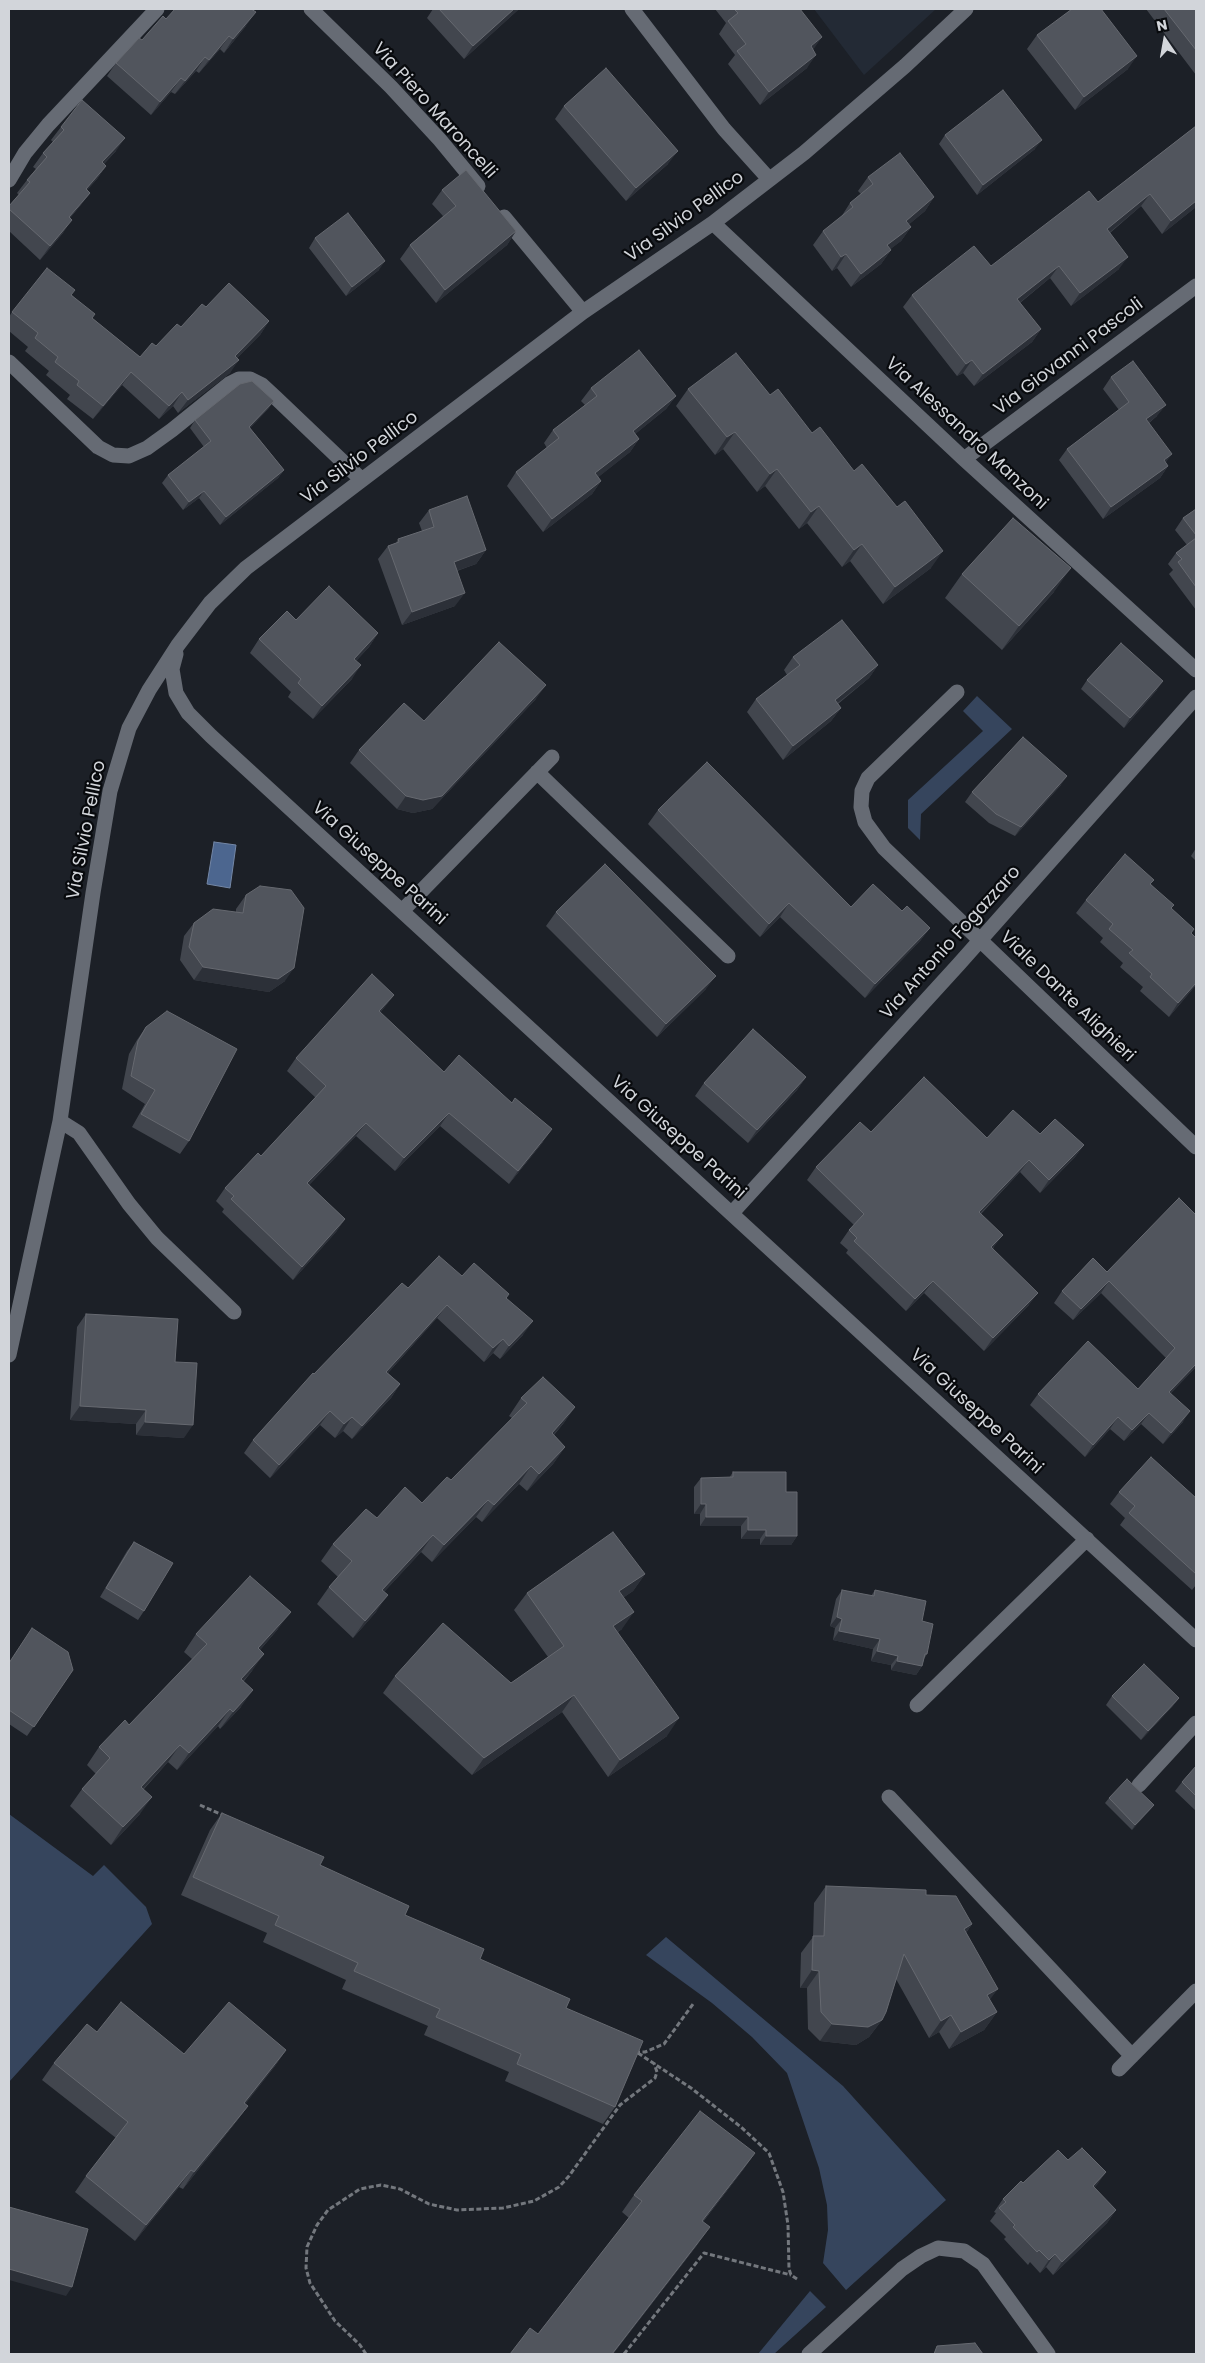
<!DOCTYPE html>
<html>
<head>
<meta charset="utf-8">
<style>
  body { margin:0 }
  #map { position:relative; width:1205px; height:2363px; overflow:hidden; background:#1c2027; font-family:Poppins,sans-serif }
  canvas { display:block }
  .frame { position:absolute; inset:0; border:10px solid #d2d5da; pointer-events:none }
  .north { position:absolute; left:1140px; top:15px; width:50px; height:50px; -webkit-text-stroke:4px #080a0d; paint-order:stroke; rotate:348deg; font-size:14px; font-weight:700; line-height:20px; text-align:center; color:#d2d5da }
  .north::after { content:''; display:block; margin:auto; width:18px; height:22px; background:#d2d5da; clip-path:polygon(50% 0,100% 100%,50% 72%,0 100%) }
</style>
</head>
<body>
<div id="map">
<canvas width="1205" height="2363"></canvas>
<div class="frame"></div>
<div class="north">N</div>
</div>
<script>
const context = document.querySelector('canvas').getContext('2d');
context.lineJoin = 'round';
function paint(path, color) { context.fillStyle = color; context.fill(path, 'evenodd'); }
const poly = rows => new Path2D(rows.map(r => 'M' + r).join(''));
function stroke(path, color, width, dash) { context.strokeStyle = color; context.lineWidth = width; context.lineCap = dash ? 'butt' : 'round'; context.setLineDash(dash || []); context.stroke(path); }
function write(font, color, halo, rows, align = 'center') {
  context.font = font + ' Poppins,sans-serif'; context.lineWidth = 4.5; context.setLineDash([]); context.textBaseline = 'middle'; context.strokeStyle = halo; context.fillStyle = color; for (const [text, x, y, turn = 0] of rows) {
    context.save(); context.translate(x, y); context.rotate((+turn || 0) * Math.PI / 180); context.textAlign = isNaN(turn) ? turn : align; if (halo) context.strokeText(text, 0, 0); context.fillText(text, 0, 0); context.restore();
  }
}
paint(poly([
  [814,9,936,9,864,75]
]), '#232a35');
paint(poly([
  [977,696,1012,729,921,814,920,840,908,828,908,800,983,731,963,711],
  [9,1814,93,1876,104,1865,146,1907,152,1924,9,2082],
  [666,1937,843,2086,946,2200,846,2290,823,2263,828,2230,827,2205,819,2168,787,2073,752,2037,712,2003,646,1955],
  [810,2291,826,2307,774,2354,758,2354]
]), '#36455d');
const water = poly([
  [214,842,236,845,230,888,207,884,214,842]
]);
paint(water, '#4c668f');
stroke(water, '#7487a6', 1);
stroke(poly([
  [200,1805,225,1816],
  [635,2052,645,2052,664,2044,693,2004],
  [638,2053,691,2088,741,2127,769,2153,783,2192,788,2225,789,2269,791,2275,797,2279],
  [366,2354,360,2345,335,2321,310,2283,306,2268,307,2247,317,2225,328,2210,360,2189,381,2185,400,2189,429,2204,457,2210,503,2208,534,2201,559,2187,569,2176,620,2105,655,2078,657,2072,654,2063],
  [624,2354,704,2253,791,2275]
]), '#73777d', 3, [5, 2.5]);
stroke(poly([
  [311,9,391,87,440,140,478,186],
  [632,9,724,129,769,179],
  [9,180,25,153,48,125,157,9],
  [504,217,583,312],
  [713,223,964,459,1196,670],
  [9,362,98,447,113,455,129,456,147,448,172,430,229,384,239,379,250,379,262,385,276,398,362,480],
  [964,459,1196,286],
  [176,654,172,669,176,693,188,713,211,736,1196,1640],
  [957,692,868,778,862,791,861,807,865,822,884,848,1196,1147],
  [537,772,728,956],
  [402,911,552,757],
  [60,1121,79,1133,129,1204,157,1238,234,1312],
  [732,1213,959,964,1196,697],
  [9,1355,60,1121,93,893,110,791,129,728,149,690,178,645,210,603,246,568,583,312,713,223,804,153,905,66,966,9],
  [917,1705,1087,1539],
  [1139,1785,1196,1723],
  [889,1797,1132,2056],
  [1119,2069,1196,1991],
  [809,2354,902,2269,921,2256,938,2248,964,2251,983,2264,1048,2354]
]), '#666b74', 15);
paint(poly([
  [433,9,519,9,464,59,427,18],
  [715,9,800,9,813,50,807,68,760,105,728,64,735,55,719,34,726,23],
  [1146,9,1196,9,1196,75],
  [166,19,246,26,224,53,220,49,199,73,196,71,175,94,171,92,151,115,107,76,116,63],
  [1037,35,1128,69,1075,110,1027,49],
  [564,106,668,164,626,201,555,119],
  [1196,126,1196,207,1162,234,1141,206,1110,233,1119,269,1071,306,1050,278,1020,303,1041,329,1032,342,974,386,963,373,957,376,903,307,912,295,991,266,1098,202],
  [61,127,116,151,104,164,106,166,97,179,87,190,90,193,80,206,70,218,63,233,40,260,9,231,9,206,19,195,17,193,27,180,36,169,33,167,43,153,53,142,51,140],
  [945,135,1035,149,977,195,939,144],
  [868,177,934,197,925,211,908,225,911,227,901,241,890,249,891,250,881,264,851,287,837,268,832,271,813,245,823,231,841,217,850,203,861,194,858,191],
  [442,190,516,231,507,245,436,303,400,259,410,245,443,216,432,204],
  [315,238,379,270,346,296,309,248],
  [72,295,92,318,140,357,156,346,206,307,269,321,260,335,237,358,230,373,178,413,173,406,159,419,122,385,93,419,67,399,70,395,46,375,49,371,25,351,28,347,9,331,9,317,12,312],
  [1111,377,1157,416,1149,423,1166,463,1168,466,1160,478,1103,519,1059,460,1067,449,1119,410,1103,389],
  [591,388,676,396,666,409,635,434,639,439,630,452,598,477,601,481,592,494,543,532,507,486,516,472,547,448,544,443,553,430,585,405,581,401],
  [688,389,770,395,812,433,931,568,883,604,850,561,842,567,807,523,799,529,765,486,757,492,723,449,715,455,676,406],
  [274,401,268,409,250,428,284,470,278,478,220,525,199,498,183,510,162,483,168,475,204,447,190,428,195,420],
  [1196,509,1196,610,1169,574,1173,570,1168,564,1176,553,1187,545,1175,530,1183,518],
  [429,510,486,550,476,564,457,571,455,606,402,625,378,559,388,546,396,543,398,539,422,531,419,523],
  [962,574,1054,592,1002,650,945,598],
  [296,620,378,633,369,647,356,661,352,679,313,719,288,697,291,692,250,653,259,639],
  [793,657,878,665,869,678,838,704,841,708,831,721,783,760,747,712,756,699,787,675,784,670],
  [1087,680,1157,690,1124,728,1081,689],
  [536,699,432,809,413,813,397,809,350,763,359,750,424,721],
  [1061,785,1015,836,989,823,965,802,972,792],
  [658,810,851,907,902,911,930,928,920,941,865,998,780,917,760,937,648,824],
  [1196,848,1196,861,1191,856],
  [1151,884,1191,933,1196,985,1169,1017,1140,991,1143,987,1120,967,1123,963,1100,942,1103,938,1076,913,1086,900],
  [246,895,285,981,269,992,194,980,180,960,184,936,194,923,236,912,236,909],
  [556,912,706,989,657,1037,546,926],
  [394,995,380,1013,444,1072,543,1142,509,1184,440,1126,395,1171,356,1136,309,1185,345,1219,336,1232,293,1280,222,1212,224,1209,216,1201,225,1188,261,1156,316,1098,287,1071,296,1058],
  [146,1027,189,1141,180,1154,132,1127,145,1104,122,1089,129,1054,137,1040],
  [806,1077,797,1090,748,1143,695,1096,704,1083],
  [871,1132,987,1138,1040,1134,1084,1145,1075,1157,1040,1193,1020,1172,981,1214,994,1247,993,1249,1029,1305,984,1351,924,1293,906,1311,846,1253,848,1250,840,1243,849,1230,854,1225,807,1180,816,1167],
  [1093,1258,1196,1367,1171,1393,1183,1422,1163,1444,1141,1424,1124,1441,1110,1429,1085,1457,1030,1405,1038,1394,1138,1389,1166,1358,1101,1293,1073,1320,1054,1303,1062,1291],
  [462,1276,506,1298,523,1335,500,1359,493,1353,484,1362,437,1318,388,1373,400,1384,391,1398,352,1439,343,1431,335,1438,320,1425,270,1478,244,1453,253,1440,314,1374,408,1288],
  [86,1314,175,1362,184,1438,136,1435,136,1424,70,1420,77,1327],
  [521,1398,575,1407,563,1424,554,1435,565,1447,553,1464,527,1491,519,1484,482,1522,476,1517,432,1562,421,1552,384,1592,376,1612,353,1638,317,1604,329,1587,338,1577,321,1561,333,1544,377,1518,422,1503,451,1480,512,1418,509,1416],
  [733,1472,786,1492,797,1536,791,1545,760,1545,760,1539,741,1539,741,1526,700,1526,700,1514,694,1514,694,1487,701,1478,729,1478],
  [1119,1492,1196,1498,1196,1585,1192,1590,1120,1525,1125,1518,1110,1504],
  [134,1542,144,1611,138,1620,100,1597,127,1551],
  [645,1574,633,1591,624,1597,622,1629,618,1632,667,1736,608,1777,562,1712,472,1775,383,1693,395,1676,511,1683,548,1657,514,1610,527,1593],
  [842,1590,871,1596,875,1590,922,1621,927,1654,924,1659,922,1666,916,1675,891,1670,891,1665,871,1661,873,1649,833,1640,835,1628,830,1626,836,1599],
  [278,1629,260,1650,252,1671,244,1681,241,1707,220,1729,218,1726,177,1770,168,1762,144,1789,140,1814,111,1845,70,1806,82,1789,96,1774,87,1765,99,1747,129,1725,192,1659,184,1652,196,1634],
  [9,1663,73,1670,27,1736,9,1724],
  [1112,1696,1179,1698,1172,1707,1141,1740,1106,1705],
  [1196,1766,1196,1811,1175,1791,1182,1782],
  [1109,1798,1154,1805,1132,1830,1105,1803],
  [222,1813,320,1865,480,1959,566,2008,615,2107,603,2124,505,2081,509,2072,424,2035,428,2026,342,1989,346,1980,263,1942,267,1933,181,1895,210,1830],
  [826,1886,926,1895,972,1924,966,1933,990,2000,997,2012,984,2030,949,2049,939,2032,929,2038,896,1979,882,2020,869,2037,856,2045,820,2041,808,2029,807,1988,800,1988,801,1953,813,1937,814,1903],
  [97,2032,184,2054,286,2050,275,2066,245,2104,248,2106,236,2122,183,2189,179,2187,135,2241,75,2192,86,2176,116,2138,42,2080,54,2063],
  [755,2153,743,2170,703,2222,698,2244,613,2354,510,2354,538,2334,629,2218,622,2212,634,2195],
  [1068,2160,1106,2172,1094,2188,1116,2210,1107,2223,1053,2275,1046,2267,1040,2273,1030,2262,1028,2265,1004,2239,1006,2237,990,2221,996,2213,994,2212,1003,2199,1023,2183]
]), '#42464e');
paint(poly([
  [514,9,519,9,464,59,473,46],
  [256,12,246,26,224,53,233,39],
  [229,36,220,49,199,73,209,60],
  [822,37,813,50,811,46],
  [816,55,807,68,760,105,769,92],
  [1137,56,1128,69,1075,110,1084,97],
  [205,57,196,71,175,94,185,81],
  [181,78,171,92,151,115,160,102],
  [125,138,116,151,93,175,102,162],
  [1042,140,1035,149,977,195,983,185],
  [678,151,668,164,626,201,636,188],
  [106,166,97,179,76,203,86,189],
  [90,193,80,206,59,230,69,217],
  [1150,194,1141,206,1098,242,1107,229],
  [934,197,925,211,896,235,906,221],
  [1196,201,1196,207,1162,234,1171,221],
  [72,220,63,233,40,260,50,246],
  [911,227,901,241,878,259,887,245],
  [516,231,507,245,436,303,445,290],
  [891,250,881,264,851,287,861,274],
  [846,254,837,268,832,271,841,257],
  [1128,257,1119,269,1071,306,1080,293],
  [385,261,379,270,346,296,352,287],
  [1059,266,1050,278,1008,312,1017,299],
  [269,321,260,335,226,369,235,356],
  [1041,329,1032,342,974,386,983,374],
  [239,360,230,373,178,413,188,400],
  [972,360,963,373,957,376,966,364],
  [131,372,122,385,93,419,103,406],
  [182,392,173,406,159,419,169,406],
  [676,396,666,409,623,444,633,431],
  [274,401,268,409,244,435,249,427],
  [1166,405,1157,416,1138,431,1146,419],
  [735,432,723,449,715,455,727,437],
  [639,439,630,452,586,487,595,473],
  [1172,454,1164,465,1164,460],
  [1168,466,1160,478,1103,519,1111,507],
  [777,469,765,486,757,492,770,474],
  [284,470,278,478,220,525,226,517],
  [601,481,592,494,543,532,552,519],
  [204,491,199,498,183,510,189,502],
  [819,506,807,523,799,529,811,512],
  [862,544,850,561,842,567,854,550],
  [486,550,476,564,444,575,454,562],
  [943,551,931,568,883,604,895,587],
  [1071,568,1054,592,1002,650,1019,626],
  [465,593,455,606,402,625,412,612],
  [378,633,369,647,345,673,354,659],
  [361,665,352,679,313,719,322,706],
  [878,665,869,678,825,713,835,700],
  [1163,681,1157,690,1124,728,1130,718],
  [546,685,536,699,432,809,413,813,397,809,406,796],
  [841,708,831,721,783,760,793,746],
  [1067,776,1061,785,1015,836,1021,827],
  [789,903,780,917,760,937,769,924],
  [930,928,920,941,865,998,875,984],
  [203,967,294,968,285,981,269,992,194,980],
  [716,976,706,989,657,1037,666,1024],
  [1196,983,1196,985,1169,1017,1178,1003],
  [394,995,384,1008,370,1024,379,1011],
  [806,1077,797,1090,748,1143,757,1130],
  [449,1113,440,1126,395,1171,404,1158],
  [366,1123,356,1136,298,1196,307,1183],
  [552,1129,543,1142,509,1184,518,1171],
  [1084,1145,1075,1157,1040,1193,1049,1180],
  [1029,1160,1020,1172,970,1224,979,1212],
  [345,1219,336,1232,293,1280,302,1267],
  [1003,1235,994,1247,982,1259,991,1247],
  [933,1281,924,1293,906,1311,915,1299],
  [1109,1281,1101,1293,1073,1320,1081,1309],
  [1038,1293,1029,1305,984,1351,993,1338],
  [447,1305,437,1318,377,1385,386,1372],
  [533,1321,523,1335,500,1359,509,1346],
  [503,1339,493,1353,484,1362,493,1348],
  [1196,1364,1196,1367,1161,1403,1169,1392],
  [400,1384,391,1398,352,1439,362,1426],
  [80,1406,146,1410,136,1424,70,1420],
  [575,1407,563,1424,539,1451,552,1433],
  [330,1411,320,1425,270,1478,279,1465],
  [1190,1411,1183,1422,1163,1444,1171,1433],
  [1149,1413,1141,1424,1124,1441,1132,1430],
  [352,1417,343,1431,335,1438,344,1424],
  [1118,1417,1110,1429,1085,1457,1093,1445],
  [145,1422,193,1425,184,1438,136,1435],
  [565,1447,553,1464,527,1491,539,1474],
  [531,1466,519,1484,482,1522,494,1505],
  [488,1500,476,1517,432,1562,444,1545],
  [701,1504,706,1504,700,1514,694,1514],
  [706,1517,748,1517,741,1526,700,1526],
  [748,1530,766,1530,760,1539,741,1539],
  [433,1535,421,1552,370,1607,382,1590],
  [766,1536,797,1536,791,1545,760,1545],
  [645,1574,633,1591,607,1609,619,1591],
  [388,1595,376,1612,353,1638,365,1621],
  [291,1612,278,1629,246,1666,258,1648],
  [634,1612,622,1629,601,1644,613,1626],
  [837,1617,842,1619,835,1628,830,1626],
  [839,1631,880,1639,873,1649,833,1640],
  [877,1651,898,1656,891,1665,871,1661],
  [264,1654,252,1671,229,1696,241,1679],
  [897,1661,922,1666,916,1675,891,1670],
  [253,1690,241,1707,220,1729,233,1712],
  [574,1695,562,1712,472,1775,484,1758],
  [1179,1698,1172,1707,1141,1740,1148,1731],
  [230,1709,218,1726,177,1770,189,1753],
  [679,1718,667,1736,608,1777,620,1760],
  [180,1745,168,1762,129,1804,141,1787],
  [152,1797,140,1814,111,1845,123,1827],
  [1154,1805,1151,1809,1132,1830,1135,1825],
  [972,1924,960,1941,964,1929],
  [812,1970,819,1971,807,1988,800,1988],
  [998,1989,985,2006,987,1995],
  [997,2012,984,2030,949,2049,961,2032],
  [951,2015,939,2032,929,2038,941,2021],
  [882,2020,869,2037,856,2045,820,2041,832,2024],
  [286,2050,275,2066,233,2120,244,2103],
  [248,2106,236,2122,183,2189,194,2172],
  [755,2153,743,2170,690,2238,702,2221],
  [191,2170,179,2187,135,2241,146,2225],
  [1106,2172,1097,2185,1084,2199,1093,2186],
  [1116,2210,1107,2223,1053,2275,1062,2262],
  [710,2227,698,2244,613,2354,612,2354],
  [1055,2254,1046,2267,1040,2273,1049,2260],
  [9,2269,72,2287,66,2296,9,2280]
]), '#2c3038');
const building = poly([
  [175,9,251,9,256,12,233,39,229,36,209,60,205,57,185,81,181,78,160,102,116,63,139,38,142,40,163,16,166,19,175,9],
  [439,9,514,9,473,46,439,9],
  [734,9,800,9,822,37,811,46,816,55,769,92,737,51,746,44,728,21,738,13,734,9],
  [1072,9,1101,9,1137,56,1084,97,1037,35,1072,9],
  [1164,9,1196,9,1196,50,1164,9],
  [606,68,678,151,636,188,564,106,606,68],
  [1003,90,1042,140,983,185,945,135,1003,90],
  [82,100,125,138,102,162,106,166,86,189,90,193,69,217,72,220,50,246,9,209,9,206,30,182,27,180,47,157,43,153,64,130,61,127,82,100],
  [1196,126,1196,201,1171,221,1150,194,1107,229,1128,257,1080,293,1059,266,1017,299,1041,329,983,374,972,360,966,364,912,295,974,246,991,266,1089,191,1098,202,1196,126],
  [900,153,934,197,906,221,911,227,887,245,891,250,861,274,846,254,841,257,823,231,853,207,850,203,873,184,868,177,900,153],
  [466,170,516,231,445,290,410,245,456,206,442,190,466,170],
  [348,213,385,261,352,287,315,238,348,213],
  [47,268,75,290,71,295,95,314,92,318,140,357,152,343,156,346,177,324,181,327,202,304,206,307,229,283,269,321,235,356,239,360,188,400,182,392,169,406,131,372,103,406,77,385,79,381,55,362,58,357,35,338,38,333,12,312,47,268],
  [639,350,676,396,633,431,639,439,595,473,601,481,552,519,516,472,559,438,553,430,597,396,591,388,639,350],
  [736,353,770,395,778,389,812,433,820,427,854,471,862,464,897,507,905,501,943,551,895,587,862,544,854,550,819,506,811,512,777,469,770,474,735,432,727,437,688,389,736,353],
  [1133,361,1166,405,1146,419,1172,454,1164,460,1168,466,1111,507,1067,449,1129,402,1111,377,1133,361],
  [252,381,274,401,249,427,284,470,226,517,204,491,189,502,168,475,211,441,195,420,240,384,252,381],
  [467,496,486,550,454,562,465,593,412,612,388,546,399,542,398,539,434,527,429,510,467,496],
  [1196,509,1196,535,1183,518,1196,509],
  [1013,518,1071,568,1019,626,962,574,1013,518],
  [1196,538,1196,587,1178,562,1182,559,1176,553,1196,538],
  [329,586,378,633,354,659,361,665,322,706,298,683,301,679,259,639,287,611,296,620,329,586],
  [842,620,878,665,835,700,841,708,793,746,756,699,800,665,793,657,842,620],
  [499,642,546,685,442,796,423,800,406,796,359,750,404,703,424,721,499,642],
  [1121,643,1163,681,1130,718,1087,680,1121,643],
  [1023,737,1067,776,1021,827,996,814,972,792,1023,737],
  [707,762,851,907,873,884,902,911,907,906,930,928,875,984,789,903,769,924,658,810,707,762],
  [1125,854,1154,880,1150,884,1174,905,1171,908,1194,929,1191,933,1196,938,1196,983,1178,1003,1150,977,1152,974,1129,953,1133,950,1109,929,1113,924,1086,900,1125,854],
  [605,864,716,976,666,1024,556,912,605,864],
  [260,886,291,890,304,908,294,968,278,979,203,967,189,947,194,923,213,909,243,913,246,895,260,886],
  [372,974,394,995,379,1011,444,1072,459,1055,512,1103,515,1098,552,1129,518,1171,449,1113,404,1158,366,1123,307,1183,345,1219,302,1267,231,1199,234,1196,225,1188,258,1153,261,1156,326,1086,296,1058,372,974],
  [167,1011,237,1049,189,1141,141,1114,155,1090,131,1076,138,1041,146,1027,167,1011],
  [753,1029,806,1077,757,1130,704,1083,753,1029],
  [924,1077,987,1138,1013,1110,1040,1134,1055,1119,1084,1145,1049,1180,1029,1160,979,1212,1003,1235,991,1247,1038,1293,993,1338,933,1281,915,1299,854,1241,857,1238,849,1230,864,1214,816,1167,860,1122,871,1132,924,1077],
  [1179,1198,1196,1215,1196,1364,1169,1392,1190,1411,1171,1433,1149,1413,1132,1430,1118,1417,1093,1445,1038,1394,1088,1341,1138,1389,1175,1348,1109,1281,1081,1309,1062,1291,1093,1258,1107,1272,1179,1198],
  [439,1256,462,1276,474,1263,509,1294,506,1298,533,1321,509,1346,503,1339,493,1348,447,1305,386,1372,400,1384,362,1426,352,1417,344,1424,330,1411,279,1465,253,1440,313,1373,314,1374,402,1283,408,1288,439,1256],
  [86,1314,178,1319,175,1362,197,1363,193,1425,145,1422,146,1410,80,1406,86,1314],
  [543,1377,575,1407,552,1433,565,1447,539,1474,531,1466,494,1505,488,1500,444,1545,433,1535,382,1590,388,1595,365,1621,329,1587,352,1561,333,1544,366,1509,377,1518,405,1487,422,1503,447,1477,451,1480,527,1403,521,1398,543,1377],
  [1151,1457,1196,1498,1196,1574,1129,1513,1135,1506,1119,1492,1151,1457],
  [733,1472,786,1472,786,1492,797,1492,797,1536,766,1536,766,1530,748,1530,748,1517,706,1517,706,1504,701,1504,701,1478,733,1477,733,1472],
  [613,1532,645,1574,619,1591,634,1612,613,1626,679,1718,620,1760,574,1695,484,1758,395,1676,443,1623,511,1683,564,1646,527,1593,613,1532],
  [134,1542,173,1563,144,1611,106,1588,134,1542],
  [250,1576,291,1612,258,1648,264,1654,241,1679,253,1690,233,1712,230,1709,189,1753,180,1745,141,1787,152,1797,123,1827,82,1789,110,1758,99,1747,125,1720,129,1725,207,1644,196,1634,250,1576],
  [842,1590,874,1596,875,1590,926,1601,922,1621,933,1624,927,1654,925,1654,922,1666,897,1661,898,1656,877,1651,880,1639,839,1631,842,1619,837,1617,842,1590],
  [32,1628,68,1652,73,1670,34,1727,9,1710,9,1663,32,1628],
  [1144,1664,1179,1698,1148,1731,1112,1696,1144,1664],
  [1196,1766,1196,1796,1182,1782,1196,1766],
  [1127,1779,1154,1805,1135,1825,1109,1798,1127,1779],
  [222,1813,324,1857,320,1865,409,1906,405,1915,484,1949,480,1959,570,1999,566,2008,643,2041,615,2107,517,2064,521,2054,436,2017,440,2009,354,1971,358,1963,275,1925,279,1916,193,1877,222,1813],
  [826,1886,926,1890,926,1895,956,1896,972,1924,964,1929,998,1989,987,1995,997,2012,961,2032,951,2015,941,2021,904,1954,886,2012,882,2020,868,2027,832,2024,821,2012,819,1971,812,1970,813,1936,824,1936,826,1886],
  [121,2002,184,2054,229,2002,286,2050,244,2103,248,2106,194,2172,191,2170,146,2225,86,2176,128,2122,54,2063,87,2024,97,2032,121,2002],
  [700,2111,755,2153,702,2221,710,2227,612,2354,510,2354,530,2328,538,2334,642,2201,634,2195,700,2111],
  [1082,2148,1106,2172,1093,2186,1116,2210,1062,2262,1055,2254,1049,2260,1039,2250,1037,2252,1013,2227,1015,2225,999,2208,1006,2202,1003,2199,1021,2181,1023,2183,1058,2150,1068,2160,1082,2148],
  [9,2207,88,2229,72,2287,9,2269,9,2207],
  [975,2343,983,2354,934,2354,937,2346,975,2343]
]);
paint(building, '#51555d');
stroke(building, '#666970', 1);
write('18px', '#d2d5da', '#080a0d', [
  ["Via Piero Maroncelli",434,111,48],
  ["Via Silvio Pellico",685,217,-36],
  ["Via Giovanni Pascoli",1069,357,-37],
  ["Via Alessandro Manzoni",966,434,43],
  ["Via Silvio Pellico",360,458,-37],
  ["Via Silvio Pellico",87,830,-79],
  ["Via Giuseppe Parini",379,864,42],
  ["Via Antonio Fogazzaro",951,943,-48],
  ["Viale Dante Alighieri",1067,997,44],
  ["Via Giuseppe Parini",678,1138,42],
  ["Via Giuseppe Parini",976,1412,43]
]);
</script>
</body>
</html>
